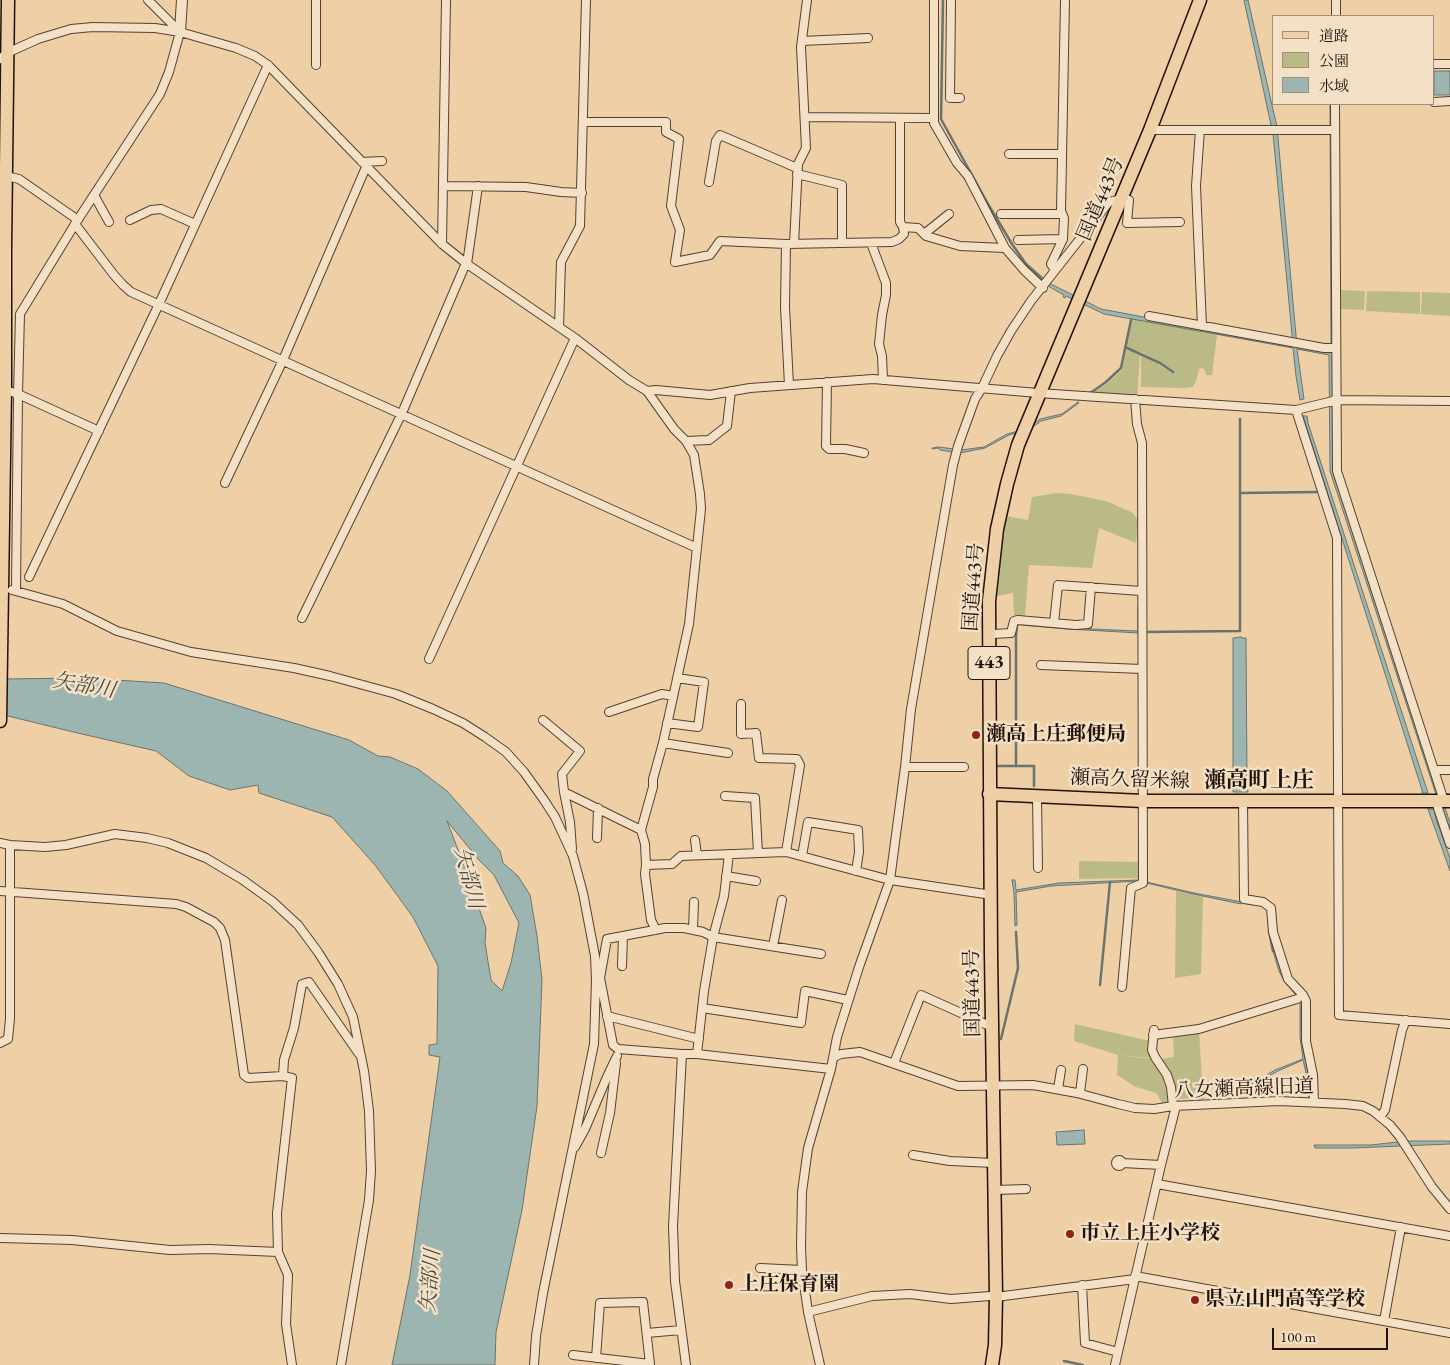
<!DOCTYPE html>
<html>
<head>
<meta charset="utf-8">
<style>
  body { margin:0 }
  #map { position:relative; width:1450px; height:1365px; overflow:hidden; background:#eecfa6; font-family:"EB Garamond","Noto Serif JP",serif }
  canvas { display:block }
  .legend { position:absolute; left:1272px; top:15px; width:162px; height:90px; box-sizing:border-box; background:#f4e0c5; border:1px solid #9f8e7a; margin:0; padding:6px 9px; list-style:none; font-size:15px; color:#20130a }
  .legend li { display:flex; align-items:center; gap:10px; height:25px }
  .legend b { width:25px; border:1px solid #9f8e7a }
  .scale { position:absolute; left:1272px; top:1328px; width:116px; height:22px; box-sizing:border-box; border:2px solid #20130a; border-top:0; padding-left:6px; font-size:15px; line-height:18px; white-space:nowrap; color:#20130a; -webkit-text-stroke:4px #f4e0c5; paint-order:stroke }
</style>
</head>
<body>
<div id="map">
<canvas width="1450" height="1365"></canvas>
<ul class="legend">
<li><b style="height:6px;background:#eecfa6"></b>道路</li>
<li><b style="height:14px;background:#baba86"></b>公園</li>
<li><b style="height:14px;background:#9cb5b0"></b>水域</li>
</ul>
<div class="scale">100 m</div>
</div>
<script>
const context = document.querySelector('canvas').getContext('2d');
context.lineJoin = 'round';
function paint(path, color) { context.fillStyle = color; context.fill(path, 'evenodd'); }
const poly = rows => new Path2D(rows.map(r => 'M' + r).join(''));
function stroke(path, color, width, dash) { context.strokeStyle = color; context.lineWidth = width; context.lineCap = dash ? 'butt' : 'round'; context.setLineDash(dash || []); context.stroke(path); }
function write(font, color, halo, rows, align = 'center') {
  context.font = font + ' "EB Garamond","Noto Serif JP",serif'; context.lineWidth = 5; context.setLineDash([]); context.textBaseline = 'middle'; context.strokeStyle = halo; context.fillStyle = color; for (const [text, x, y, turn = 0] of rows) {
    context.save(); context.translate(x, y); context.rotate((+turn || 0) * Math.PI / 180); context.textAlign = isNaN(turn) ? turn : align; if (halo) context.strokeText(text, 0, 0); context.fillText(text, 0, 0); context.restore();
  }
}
paint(poly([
  [1340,290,1365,291,1364,310,1340,309],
  [1367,291,1420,292,1420,314,1366,311],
  [1422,292,1450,293,1450,316,1421,314],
  [1132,318,1217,335,1212,375,1206,375,1205,370,1202,368,1199,369,1197,379,1193,387,1185,388,1141,387,1141,356,1155,362,1172,373,1174,372,1161,362,1143,353,1126,347],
  [1126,350,1131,351,1140,355,1137,398,1093,395,1093,393,1109,382,1122,370],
  [1057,493,1070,494,1106,501,1133,513,1138,521,1136,543,1099,528,1092,568,1029,565,1025,616,1014,616,1013,593,997,596,998,567,1006,516,1028,520,1032,497],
  [1079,861,1140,862,1140,878,1079,879],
  [1176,891,1203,897,1201,974,1175,978],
  [1075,1024,1150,1041,1152,1058,1118,1055,1074,1041],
  [1199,1031,1203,1095,1194,1098,1176,1099,1175,1087,1171,1077,1160,1059,1174,1057,1173,1035],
  [1118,1055,1152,1059,1163,1073,1167,1082,1170,1102,1162,1103,1157,1094,1153,1092,1136,1087,1117,1075]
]), '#baba86');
const water = poly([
  [1244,0,1248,0,1277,127,1297,346,1331,351,1330,104,1332,104,1334,469,1450,823,1450,837,1330,471,1329,355,1297,349,1304,399,1300,400,1296,376,1293,348,1104,314,1066,296,1065,298,1063,297,1064,295,1048,286,1045,279,1051,284,1101,309,1293,345,1273,134,1244,0],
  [1434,71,1450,71,1450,95,1434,95,1434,71],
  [1078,402,1079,403,1061,416,1041,421,1030,429,1009,435,985,448,960,453,940,450,938,448,932,449,932,448,939,447,961,450,984,447,1007,434,1029,428,1040,419,1062,414,1078,402],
  [1303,416,1307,416,1308,423,1428,793,1422,793,1422,790,1303,416],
  [1138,607,1139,607,1139,633,1067,629,1022,625,1022,623,1068,628,1138,631,1138,607],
  [1241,637,1242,638,1246,638,1247,779,1244,779,1244,785,1247,785,1248,792,1233,792,1233,638,1241,637],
  [82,678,164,683,349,740,378,756,390,757,418,769,447,791,500,851,503,863,518,876,530,895,537,936,542,980,537,1106,522,1210,496,1332,495,1365,392,1365,410,1275,440,1057,429,1055,429,1045,437,1044,438,966,413,917,375,865,332,817,259,793,258,785,230,790,189,776,156,751,69,731,0,714,2,679,82,678],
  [447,821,479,860,494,875,519,923,511,963,502,991,491,980,485,943,486,928,474,894,464,889,465,868,447,821],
  [1428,809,1434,809,1436,819,1450,858,1450,871,1428,809],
  [1012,880,1015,880,1016,890,1059,883,1138,880,1194,893,1242,902,1241,904,1193,894,1138,881,1051,886,1016,892,1017,925,1015,926,1014,893,1012,880],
  [1273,947,1281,971,1286,982,1298,994,1302,1001,1303,1049,1309,1078,1310,1099,1309,1099,1307,1077,1303,1060,1278,1071,1257,1082,1211,1097,1210,1095,1260,1079,1275,1070,1303,1059,1300,1037,1300,1000,1284,981,1279,971,1272,948,1273,947],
  [1084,1130,1085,1144,1057,1145,1056,1132,1084,1130],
  [1406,1141,1450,1141,1450,1144,1352,1148,1315,1148,1314,1145,1371,1145,1406,1141]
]);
paint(water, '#9cb5b0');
stroke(water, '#6a746e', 1);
stroke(poly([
  [943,0,941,119,988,204,1012,244,1026,264,1044,280],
  [1125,347,1160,363,1173,372],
  [1089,394,1106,382,1121,368,1131,320],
  [1240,493,1318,492],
  [1145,632,1240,631,1240,419],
  [997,766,1034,766,1034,786],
  [1016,766,1016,637,1017,625,1018,625],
  [1269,931,1273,951],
  [1100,985,1110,882],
  [1001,1039,1018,968,1016,932],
  [1196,1100,1203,1097],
  [1064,1361,1083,1365]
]), '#6a746e', 2.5);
const minor = poly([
  [148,0,180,32],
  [934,0,934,123,957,163,968,176,1005,248,1024,270,1043,288],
  [951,0,950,98,960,98],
  [1336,16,1336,0],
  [802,41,868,38],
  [0,59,7,53,38,39,71,29,93,27,155,28,180,32,236,48,255,56,268,65,442,244,467,264,575,338,629,380,647,391,674,429,686,441,694,455,700,494,701,509,689,624,663,743,653,779,653,787,641,830,645,844,646,865,672,864,681,856,786,852,890,880,992,895],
  [1434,64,1450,64],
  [316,65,316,0],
  [1434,102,1450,101],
  [1335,104,1337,471,1444,801],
  [805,117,933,118],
  [900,118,900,222,903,227],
  [584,122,666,122,666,132,679,139,671,206,680,230,675,262,710,255,720,241,786,244,892,242,899,239,904,234,903,227,918,228,926,236,960,246,1005,248],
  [1150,130,1334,130],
  [1200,130,1196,186,1202,326],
  [1009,154,1062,154],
  [362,162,382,161],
  [797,174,842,185,842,243],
  [6,176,19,179,78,220],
  [709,182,716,141,720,135,797,168],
  [443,186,526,187,561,192,582,193],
  [94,195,109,222],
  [1001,214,1062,214],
  [130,220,151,210,161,209,195,224],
  [75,224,114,275,123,285,131,292,697,548],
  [924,234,949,214],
  [1018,240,1063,239],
  [871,243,886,283,886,295,882,315,879,344,882,356,883,380],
  [442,244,446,0],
  [786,244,785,307,789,385],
  [794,244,798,164,806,148,801,47,807,0],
  [467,264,478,186],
  [1055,270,1051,264,1063,239,1064,218,1061,211,1065,0],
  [1149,316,1324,348,1336,348],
  [559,327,561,262,580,226,586,0],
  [827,382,826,446,829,449,845,449,864,453],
  [2,389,18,394,99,431],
  [647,391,656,390,710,395,750,388,873,379,1038,393,1296,410,1337,400,1450,401],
  [1296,410,1337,538,1339,1015,1450,1024],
  [686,441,709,440,727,426,731,391],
  [225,483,283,360,366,167],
  [29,577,159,304,268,65],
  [12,590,63,604,117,631,191,652,294,668,330,676,396,694,433,709,463,723,485,737,506,752,524,772,544,800,555,817,573,856,583,893,595,956,596,980,594,1044,543,1293,536,1336,534,1365],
  [16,591,18,394,20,314,75,224,160,94,169,72,180,32],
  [302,618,402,413,466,263],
  [1054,623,1058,585,1141,591],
  [993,634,1011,633,1014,621,1018,620,1076,625,1088,624,1091,587],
  [429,659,575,338],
  [1041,665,1142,669],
  [741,704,741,734,756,733,759,758,797,759,800,765,786,852],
  [609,712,662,694,673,696],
  [543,720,580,751,562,774,564,792,570,822,572,849],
  [667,723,698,727,704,682,677,678],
  [663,743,728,753],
  [905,767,964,767],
  [1435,770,1450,770],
  [564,792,641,830],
  [725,796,755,798,758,853],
  [1037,796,1038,868],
  [1243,801,1244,899,1263,902,1271,908,1273,932,1288,979,1303,995,1306,1001,1306,1041,1313,1075,1314,1102],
  [1437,805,1450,844],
  [597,838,598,808],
  [695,840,697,855],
  [0,843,10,845],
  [802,856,808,822,858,830,859,852,856,871],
  [646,865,645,874,651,920,656,930],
  [726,876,756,881],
  [0,891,176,904,186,907,214,922,220,928,225,940,244,1075,248,1078,283,1076,292,1078,277,1213,278,1252,288,1275,286,1324,292,1365],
  [693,930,694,902],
  [773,946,782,900],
  [622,966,623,936],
  [597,978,600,978,607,939,665,928,684,928,703,932,713,937,821,954],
  [600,978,613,1045,618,1049,682,1054,697,1054,831,1069],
  [1122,987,1131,888,1143,883,1142,443,1137,424,1135,399],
  [702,1008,801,1023,805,991,848,1000],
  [607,1016,699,1039],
  [1154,1030,1152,1050,1155,1057,1167,1075,1171,1087,1173,1106],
  [1153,1035,1199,1029,1297,999],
  [0,1043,8,1039,10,1019,10,845,45,847,66,845,115,834,147,838,168,843,206,858,243,880,272,901,298,925,318,952,338,984,353,1017,364,1071,369,1111,371,1171,369,1200,341,1365],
  [682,1054,673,1226,675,1281,686,1365],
  [697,1054,704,991,713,937,724,896,729,854],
  [834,1057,841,1054,860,1052,958,1086,1033,1085,1077,1093,1118,1104,1135,1108,1154,1109,1173,1106,1279,1101,1345,1104,1363,1106,1373,1111,1390,1125,1400,1137,1432,1187,1450,1209],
  [894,1063,921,995,992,1027],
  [283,1076,284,1060,294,1028,302,984,309,982,359,1054],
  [1058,1089,1061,1070],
  [1080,1093,1083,1069],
  [1380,1117,1385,1110,1402,1030,1406,1020],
  [575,1147,585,1129,607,1077,617,1056],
  [601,1153,610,1113,616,1063],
  [913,1155,950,1161,994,1163],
  '1116 1163a3 3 0 1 1 6 0a3 3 0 1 1-6 0Z',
  [1122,1163,1161,1165],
  [1157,1184,1450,1236],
  [995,1190,1026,1189],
  [0,1238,72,1240,170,1250,209,1249,278,1252],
  [760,1268,802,1270],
  [1135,1276,1450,1333],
  [1082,1285,1085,1343,1118,1352],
  [996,1297,1135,1279],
  [808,1312,872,1296,910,1294,951,1299,990,1296],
  [1384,1321,1401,1227],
  [647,1333,681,1330],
  [573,1355,650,1364,643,1302,600,1303,596,1358],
  [820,1365,808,1312,802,1270,801,1247,802,1192,808,1148,831,1069,837,1037,859,967,890,880,905,767,911,709,953,465,958,446,975,399,982,388,997,356,1011,331,1031,301,1109,202,1122,199,1129,200,1127,223,1180,222],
  [1115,1365,1161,1165,1176,1106]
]);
const tertiary = poly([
  [180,32,182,0]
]);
const primary = poly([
  [989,794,1143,801,1450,801]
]);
const trunk = poly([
  [0,721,5,390,5,249,8,0],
  [992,1365,995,1345,996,1297,991,954,989,601,997,529,1007,484,1018,445,1150,130,1200,0]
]);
stroke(minor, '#544231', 10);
stroke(tertiary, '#544231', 12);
stroke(primary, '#20130a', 15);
stroke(trunk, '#20130a', 15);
stroke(minor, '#f4e0c5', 8);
stroke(tertiary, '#f4e0c5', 10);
stroke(primary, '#eecfa6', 12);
stroke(trunk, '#eecfa6', 12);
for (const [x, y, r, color] of [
  [976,735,5,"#8f2418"],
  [1070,1234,5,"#8f2418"],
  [729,1285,5,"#8f2418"],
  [1195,1300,5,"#8f2418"]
]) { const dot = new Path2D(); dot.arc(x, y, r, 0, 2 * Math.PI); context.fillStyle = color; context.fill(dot); stroke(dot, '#f4e0c5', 2); }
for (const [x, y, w] of [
  [989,663,42]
]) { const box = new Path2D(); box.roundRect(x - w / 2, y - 16.5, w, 33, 4); context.fillStyle = '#f4e0c5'; context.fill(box); stroke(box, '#20130a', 1); }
write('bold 19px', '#20130a', null, [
  ["443",989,663]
]);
write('20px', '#20130a', '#f4e0c5', [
  ["国道443号",1101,199,-67],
  ["国道443号",974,587,-86],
  ["瀬高久留米線",1130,780,2],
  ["国道443号",973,993,-91],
  ["八女瀬高線旧道",1244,1089,-2]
]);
write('bold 20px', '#20130a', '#f4e0c5', [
  ["瀬高上庄郵便局",986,735],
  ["市立上庄小学校",1080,1234],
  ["上庄保育園",739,1285],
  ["県立山門高等学校",1205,1300]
], 'left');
write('italic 21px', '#4b4c44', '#f4e0c5', [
  ["矢部川",84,686,10],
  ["矢部川",468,878,76],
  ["矢部川",431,1281,-85]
]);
write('bold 22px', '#20130a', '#f4e0c5', [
  ["瀬高町上庄",1259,781]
]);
</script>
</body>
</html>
